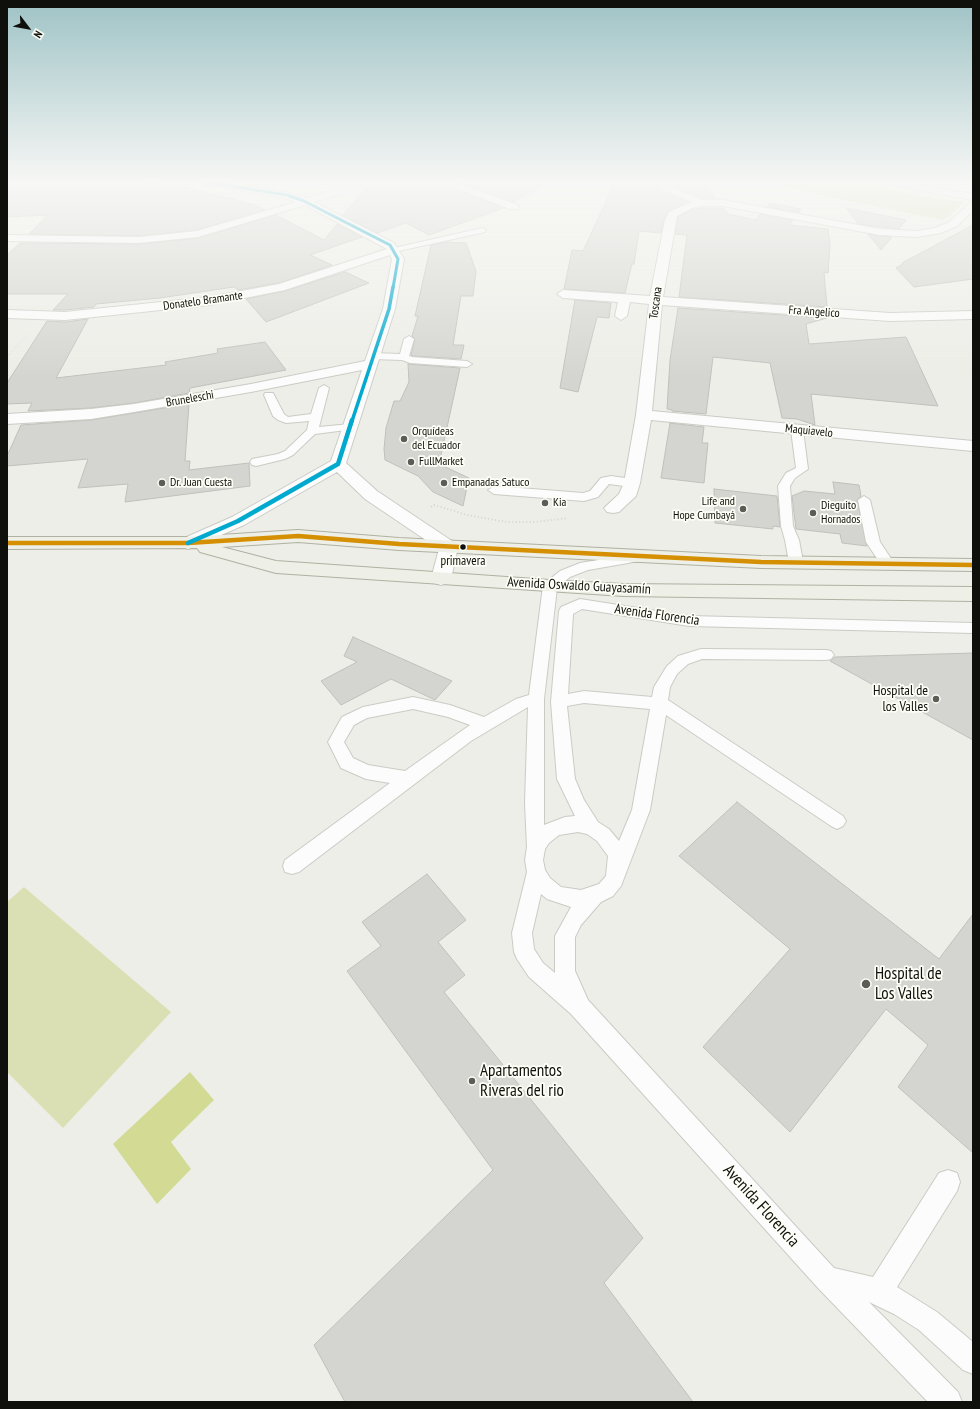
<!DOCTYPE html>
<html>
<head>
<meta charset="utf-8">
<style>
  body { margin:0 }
  #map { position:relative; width:980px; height:1409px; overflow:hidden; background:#eeeee8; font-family:"PT Sans Narrow",sans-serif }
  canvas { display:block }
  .frame { position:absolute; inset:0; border:8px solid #0f0f0b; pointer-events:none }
  .north { position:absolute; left:8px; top:8px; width:40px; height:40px; -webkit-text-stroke:3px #fdfff6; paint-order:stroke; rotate:122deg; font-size:11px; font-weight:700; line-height:16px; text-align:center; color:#0f0f0b }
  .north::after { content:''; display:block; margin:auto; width:14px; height:18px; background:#0f0f0b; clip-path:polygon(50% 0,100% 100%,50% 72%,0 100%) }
</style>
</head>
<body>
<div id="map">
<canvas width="980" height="1409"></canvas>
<div class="frame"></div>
<div class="north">N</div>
</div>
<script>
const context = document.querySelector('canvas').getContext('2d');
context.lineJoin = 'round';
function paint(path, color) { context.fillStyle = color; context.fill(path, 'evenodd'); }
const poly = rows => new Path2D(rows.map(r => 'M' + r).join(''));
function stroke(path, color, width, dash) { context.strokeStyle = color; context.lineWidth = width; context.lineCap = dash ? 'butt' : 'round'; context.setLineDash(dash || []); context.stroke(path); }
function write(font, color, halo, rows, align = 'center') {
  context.font = font + ' "PT Sans Narrow",sans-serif'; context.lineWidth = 3.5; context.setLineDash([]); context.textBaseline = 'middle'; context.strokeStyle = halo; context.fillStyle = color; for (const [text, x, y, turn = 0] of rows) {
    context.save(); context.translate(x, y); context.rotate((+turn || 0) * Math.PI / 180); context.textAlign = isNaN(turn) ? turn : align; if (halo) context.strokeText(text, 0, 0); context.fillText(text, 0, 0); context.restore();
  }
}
paint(poly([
  [765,182,864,182,922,196,964,202,952,214,943,220,820,195],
  [24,887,171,1012,63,1128,7,1072,7,902]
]), '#dbe0b4');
paint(poly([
  [190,1072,214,1100,171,1142,191,1169,157,1204,113,1144]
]), '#d3da93');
const building = poly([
  [7,182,134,182,182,186,255,205,265,210,197,230,139,236,29,234,48,215,7,217,7,182],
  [378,182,440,182,503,208,429,235,406,223,377,233,343,215,365,189,375,185,378,182],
  [458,182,549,182,513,202,458,182],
  [615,182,660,182,659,187,665,192,688,202,668,211,664,220,661,233,639,231,634,264,632,264,625,293,564,289,572,250,583,251,615,182],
  [674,182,704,182,716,198,703,198,673,186,674,182],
  [770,203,801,209,799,212,767,207,770,203],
  [702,208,723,208,728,214,756,220,760,214,793,220,789,225,828,229,830,244,828,273,824,272,827,307,679,297,687,235,675,234,678,217,693,209,702,208],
  [846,208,906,220,899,229,858,224,846,208],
  [276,215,324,240,337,224,362,237,310,255,332,265,279,283,238,290,234,287,160,298,96,304,94,307,65,310,53,310,68,294,7,294,7,255,20,243,139,244,198,238,276,215],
  [973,225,973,279,914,287,896,268,903,264,902,263,973,225],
  [868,234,880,236,892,237,881,250,868,234],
  [447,242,466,243,476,271,473,296,461,296,453,345,464,345,461,359,412,356,411,355,415,339,412,336,418,316,415,316,431,245,447,242],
  [345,272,369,283,266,322,246,299,285,291,345,272],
  [575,300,611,303,609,318,597,317,578,392,560,388,575,300],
  [678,308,827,318,806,324,809,344,906,337,938,406,811,394,815,425,797,419,782,418,770,363,713,357,706,414,672,411,672,410,667,409,670,360,678,308],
  [88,319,56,378,166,365,165,362,218,353,217,349,265,342,286,370,190,388,189,393,134,403,91,408,28,411,32,403,7,404,7,383,47,321,65,322,88,319],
  [408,364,460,368,439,464,469,478,463,506,433,492,418,476,385,460,384,449,386,428,394,401,400,401,409,382,408,364],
  [189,404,185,461,190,461,189,470,249,463,250,486,125,502,128,484,78,488,88,459,7,466,7,456,21,425,91,420,189,404],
  [670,423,704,427,702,443,708,443,704,483,661,478,670,423],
  [833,482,859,485,861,496,857,500,867,546,842,543,840,534,796,529,792,496,804,491,835,494,833,482],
  [714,489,777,496,780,527,773,526,773,529,715,523,714,489],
  [353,637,452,681,435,700,391,679,341,705,321,681,357,662,344,656,353,637],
  [973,653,973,740,830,661,835,657,973,653],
  [737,802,939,959,973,914,973,1153,898,1087,928,1045,886,1009,790,1132,703,1047,790,949,679,856,737,802],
  [427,874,466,920,438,942,465,975,444,992,643,1238,604,1283,693,1402,345,1402,314,1345,493,1170,347,971,381,946,362,922,427,874]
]);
paint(building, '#d4d4d0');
stroke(building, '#c0c0bb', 1);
const lane = poly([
  [482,228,486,230,485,232,394,252,390,250,394,248,482,228],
  [409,336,414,339,409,356,412,357,467,361,472,364,467,367,410,363,402,360,373,359,368,356,373,353,400,354,404,339,409,336],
  [324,385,329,388,319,427,350,424,354,425,356,427,354,429,315,434,293,455,285,459,256,466,252,465,250,462,252,459,278,454,285,451,307,430,309,421,286,423,278,420,273,416,264,395,265,393,273,393,284,414,288,417,311,414,319,388,324,385],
  [797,427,803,430,808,469,795,478,790,486,793,526,799,540,803,562,801,565,796,566,791,565,789,562,785,540,781,526,778,486,786,473,796,468,791,430,797,427],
  [611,476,632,479,638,483,632,487,609,484,598,497,584,501,494,494,488,490,494,486,583,493,590,491,601,478,611,476],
  [864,496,870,500,880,542,894,563,892,566,882,566,866,542,858,500,864,496],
  [640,553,645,554,647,557,645,560,588,570,570,577,557,588,544,699,544,825,565,817,575,816,557,779,551,702,559,611,561,607,575,601,580,599,689,616,973,623,973,633,689,626,582,609,573,614,568,694,584,691,652,697,654,687,667,666,678,656,701,649,826,650,831,651,834,655,831,659,826,660,702,659,688,664,677,674,670,687,668,700,843,816,846,821,843,826,837,829,831,826,666,715,650,810,621,886,613,896,601,902,581,925,575,937,575,971,588,1000,834,1268,873,1277,939,1173,948,1170,957,1173,960,1182,957,1191,897,1287,937,1312,973,1342,973,1374,963,1370,919,1330,894,1314,869,1302,958,1392,962,1402,928,1402,818,1288,571,1014,529,977,517,959,514,952,512,933,527,872,525,860,527,847,525,803,528,707,471,741,299,872,292,874,285,872,283,866,285,860,390,783,366,779,341,768,328,742,342,717,363,707,413,697,450,705,484,717,516,699,529,695,543,586,545,583,560,571,580,563,640,553],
  [584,703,650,709,632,810,619,841,609,829,598,822,584,800,575,779,567,706,584,703],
  [413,709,448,717,470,725,405,771,368,765,353,758,344,742,354,725,367,718,413,709],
  [578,832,587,834,597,841,608,856,606,876,599,884,581,890,561,887,550,878,545,870,543,860,545,849,549,843,559,835,578,832],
  [541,894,547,899,571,907,555,936,555,973,543,963,534,949,532,933,541,894]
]);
const street = poly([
  [201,182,223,182,287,192,306,198,363,182,377,182,375,184,314,202,394,243,404,259,395,309,346,463,377,491,455,543,458,547,451,579,448,583,441,585,434,583,431,579,439,549,365,499,337,472,244,525,194,547,188,549,182,547,179,543,182,539,232,517,331,461,362,370,251,392,134,412,91,419,7,424,7,414,91,409,134,404,251,384,365,361,383,309,392,259,390,255,285,290,209,305,65,320,7,318,7,310,65,312,209,297,279,284,387,249,305,205,198,237,139,243,7,241,7,235,139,237,197,231,296,202,285,198,206,185,201,182],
  [441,182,454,182,518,205,519,207,518,209,510,209,441,182],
  [661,182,673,182,670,185,672,187,703,200,723,200,880,229,917,231,935,228,949,222,969,204,973,203,973,211,957,226,941,233,917,237,880,235,723,206,702,206,692,208,677,216,663,297,890,313,973,311,973,319,890,321,662,305,652,411,973,441,973,451,651,420,640,483,636,496,619,512,613,513,607,512,604,508,619,494,624,483,636,415,649,304,630,302,627,316,621,320,615,316,618,302,563,298,557,294,563,290,650,296,665,220,669,212,692,202,666,191,660,186,661,182],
  [886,182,905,182,973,194,973,200,891,185,886,182]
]);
const primary = poly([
  [298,530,399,538,761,556,973,559,973,571,761,568,399,550,298,542,222,547,276,561,550,580,623,584,973,587,973,601,623,596,276,573,200,552,197,548,7,549,7,537,188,537,298,530]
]);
stroke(lane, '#cbcbc6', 2);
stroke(street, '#cbcbc6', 2);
stroke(primary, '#afb1a2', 2);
stroke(poly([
  [48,219,89,182],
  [20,288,50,258]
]), '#d4d5d3', 1, [0.5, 1.5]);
stroke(poly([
  [14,294,21,287],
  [7,357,26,336]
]), '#d4d5d3', 1.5, [0.5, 2]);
stroke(poly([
  [431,507,434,505,467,515,507,522,535,522,568,518]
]), '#d4d5d3', 2, [1, 2.5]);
paint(lane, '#fcfcfc');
paint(street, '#fcfcfc');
paint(primary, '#eeefe7');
stroke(poly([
  [7,543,188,543,298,536,399,544,761,562,973,565]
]), '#d48f02', 4.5);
stroke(poly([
  [206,182,287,195,304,201,390,245,398,259,393,288]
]), '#00a9ce', 3);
stroke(poly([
  [352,421,389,309,393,287]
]), '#00a9ce', 3.5);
stroke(poly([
  [188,543,238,521,338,464,352,420]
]), '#00a9ce', 4.5);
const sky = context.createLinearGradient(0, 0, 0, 379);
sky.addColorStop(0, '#9fc3c6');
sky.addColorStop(0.48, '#f7f7f5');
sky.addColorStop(1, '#f7f7f500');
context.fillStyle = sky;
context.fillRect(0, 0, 980, 379);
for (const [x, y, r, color] of [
  [404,439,4,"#5d5d58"],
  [411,462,4,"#5d5d58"],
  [162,483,4,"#5d5d58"],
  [444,483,4,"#5d5d58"],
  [545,503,4,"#5d5d58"],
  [743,509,4,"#5d5d58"],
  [813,513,4,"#5d5d58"],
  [463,547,3.5,"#0f0f0b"],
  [936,699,4,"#5d5d58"],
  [866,984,5,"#5d5d58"],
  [472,1081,4,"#5d5d58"]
]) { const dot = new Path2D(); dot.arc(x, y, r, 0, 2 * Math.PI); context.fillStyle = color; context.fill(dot); stroke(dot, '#fdfff6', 1.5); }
write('12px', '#0f0f0b', '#fdfff6', [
  ["Donatelo Bramante",203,301,-8],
  ["Toscana",656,303,-82],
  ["Fra Angelico",814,312,4],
  ["Bruneleschi",190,399,-10],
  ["Maquiavelo",809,431,6]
]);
write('12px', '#0f0f0b', '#fdfff6', [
  ["Orquídeas",412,432],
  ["del Ecuador",412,446],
  ["FullMarket",419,462],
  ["Dr. Juan Cuesta",170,483],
  ["Empanadas Satuco",452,483],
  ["Life and",735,502,"right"],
  ["Hope Cumbayá",735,516,"right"],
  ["Kia",553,503],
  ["Dieguito",821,506],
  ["Hornados",821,520]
], 'left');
write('13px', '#0f0f0b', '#fdfff6', [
  ["primavera",463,561]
]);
write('14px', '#0f0f0b', '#fdfff6', [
  ["Avenida Oswaldo Guayasamín",579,586,3],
  ["Avenida Florencia",657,615,8]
]);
write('14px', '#0f0f0b', '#fdfff6', [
  ["Hospital de",928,691],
  ["los Valles",928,707]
], 'right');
write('17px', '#0f0f0b', '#fdfff6', [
  ["Hospital de",875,974],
  ["Los Valles",875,994],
  ["Apartamentos",480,1071],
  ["Riveras del rio",480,1091]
], 'left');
write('17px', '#0f0f0b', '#fdfff6', [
  ["Avenida Florencia",761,1206,48]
]);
</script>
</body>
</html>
